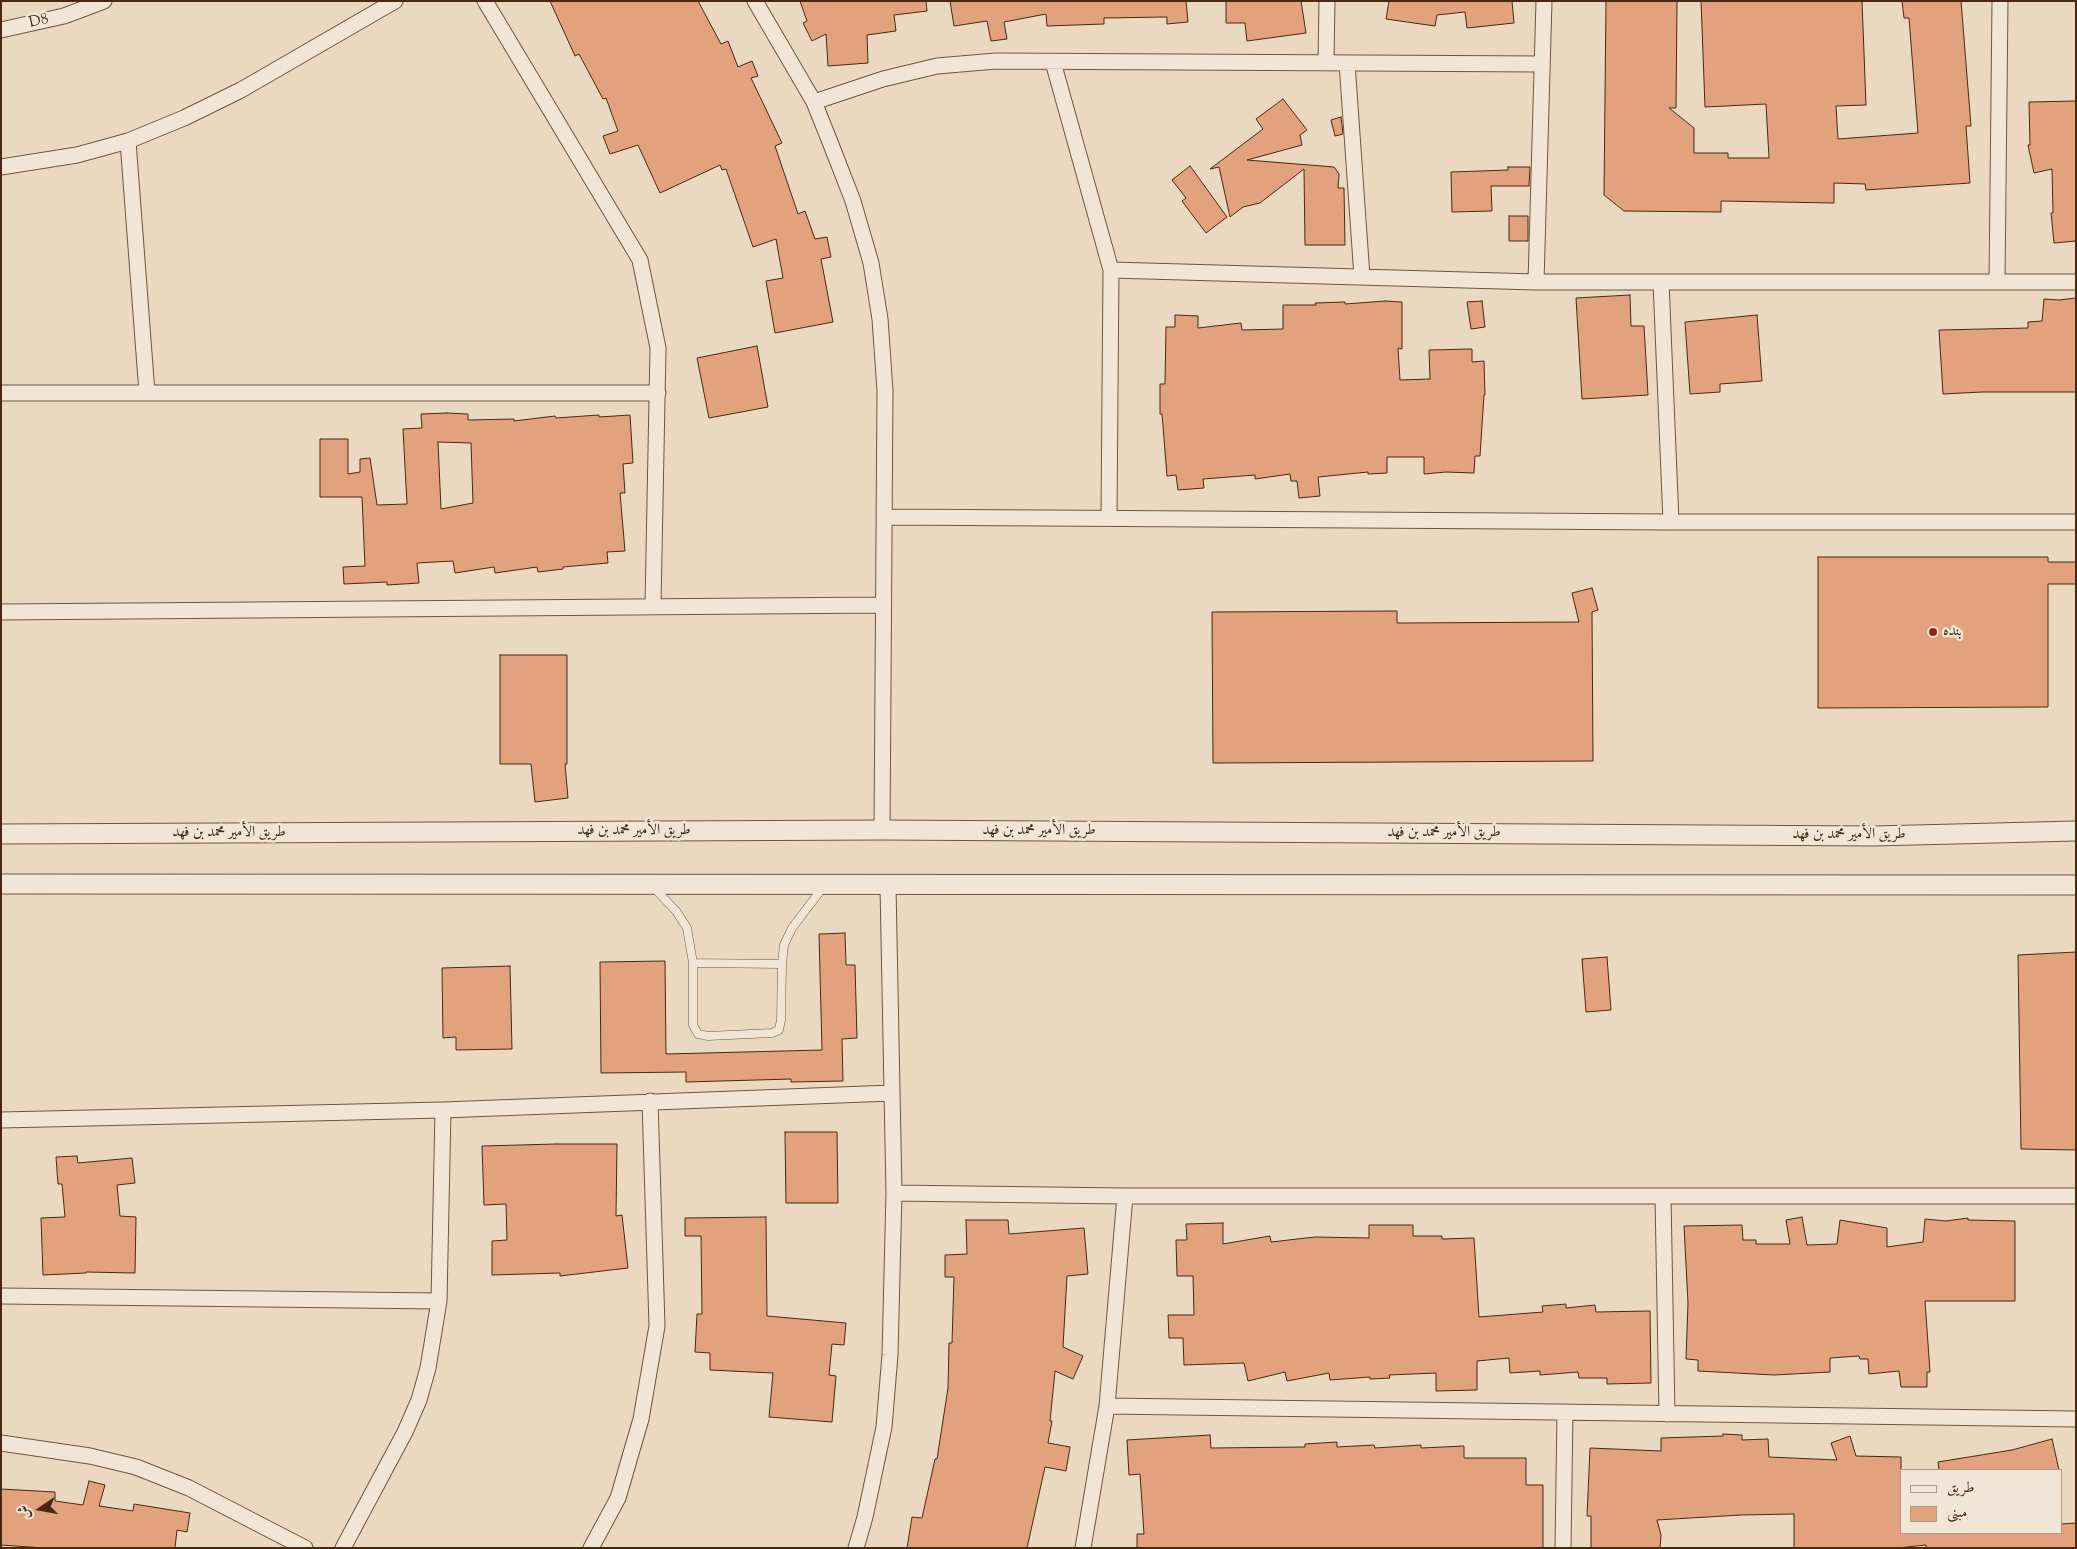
<!DOCTYPE html>
<html>
<head>
<meta charset="utf-8">
<style>
  body { margin:0 }
  #map { position:relative; width:2077px; height:1549px; overflow:hidden; background:#ead9c0; font-family:"Sorts Mill Goudy",Amiri,serif }
  canvas { display:block }
  .frame { position:absolute; inset:0; border:2px solid #482811; pointer-events:none }
  .legend { position:absolute; left:1900px; top:1469px; width:162px; height:65px; box-sizing:border-box; background:#f1e6d6; border:1px solid #ad9a87; margin:0; padding:6px 9px; list-style:none; font-size:15px; color:#482811 }
  .legend li { display:flex; align-items:center; gap:10px; height:25px }
  .legend b { width:25px; border:1px solid #ad9a87 }
  .north { position:absolute; left:15px; top:1484px; width:50px; height:50px; -webkit-text-stroke:4px #f1e6d6; paint-order:stroke; rotate:258deg; font-size:14px; font-weight:700; line-height:20px; text-align:center; color:#482811 }
  .north::after { content:''; display:block; margin:auto; width:18px; height:22px; background:#482811; clip-path:polygon(50% 0,100% 100%,50% 72%,0 100%) }
</style>
</head>
<body>
<div id="map">
<canvas width="2077" height="1549"></canvas>
<div class="frame"></div>
<ul class="legend">
<li><b style="height:6px;background:#f1e6d6"></b>طريق</li>
<li><b style="height:14px;background:#e2a27e"></b>مبنى</li>
</ul>
<div class="north">ش</div>
</div>
<script>
const context = document.querySelector('canvas').getContext('2d');
context.lineJoin = 'round';
function paint(path, color) { context.fillStyle = color; context.fill(path, 'evenodd'); }
const poly = rows => new Path2D(rows.map(r => 'M' + r).join(''));
function stroke(path, color, width, dash) { context.strokeStyle = color; context.lineWidth = width; context.lineCap = dash ? 'butt' : 'round'; context.setLineDash(dash || []); context.stroke(path); }
function write(font, color, halo, rows, align = 'center') {
  context.font = font + ' "Sorts Mill Goudy",Amiri,serif'; context.lineWidth = 5; context.setLineDash([]); context.textBaseline = 'middle'; context.strokeStyle = halo; context.fillStyle = color; for (const [text, x, y, turn = 0] of rows) {
    context.save(); context.translate(x, y); context.rotate((+turn || 0) * Math.PI / 180); context.textAlign = isNaN(turn) ? turn : align; if (halo) context.strokeText(text, 0, 0); context.fillText(text, 0, 0); context.restore();
  }
}
const building = poly([
  [550,1,698,1,721,44,728,41,738,67,752,61,758,76,751,78,782,143,775,146,798,214,805,211,815,239,827,237,831,257,821,259,833,322,775,333,766,281,783,278,776,239,753,247,726,169,722,170,720,165,660,193,638,145,610,154,603,136,618,131,606,98,603,99,579,54,575,56,550,1],
  [800,1,926,1,927,11,894,15,896,31,867,35,868,63,828,66,826,34,812,41,803,23,807,21,800,1],
  [950,1,1186,1,1188,22,1167,24,1167,17,1104,18,1104,24,1047,26,1046,14,1004,22,1007,39,991,41,987,21,954,26,950,1],
  [1226,1,1301,1,1306,33,1247,41,1245,23,1226,23,1226,1],
  [1389,1,1512,1,1514,23,1467,28,1465,12,1437,15,1435,26,1386,19,1389,1],
  [1606,1,1677,1,1676,108,1669,108,1694,128,1694,153,1728,153,1728,158,1769,158,1766,104,1705,107,1701,1,1862,1,1866,105,1836,106,1838,139,1918,133,1909,18,1904,18,1902,1,1961,1,1971,126,1966,126,1970,183,1866,190,1865,184,1834,183,1834,203,1721,201,1721,212,1624,211,1604,195,1606,1],
  [1283,99,1307,130,1300,135,1302,145,1247,160,1334,167,1339,174,1338,188,1344,188,1345,245,1305,245,1304,169,1260,203,1243,207,1230,217,1219,167,1210,169,1263,129,1256,119,1283,99],
  [2076,101,2076,241,2054,243,2051,213,2053,213,2052,169,2034,173,2028,145,2030,145,2029,102,2076,101],
  [1341,117,1343,134,1335,136,1331,120,1341,117],
  [1190,166,1227,217,1206,233,1182,201,1186,198,1172,180,1190,166],
  [1508,167,1530,167,1529,186,1491,186,1492,211,1452,212,1451,172,1508,170,1508,167],
  [1509,216,1528,216,1528,241,1509,241,1509,216],
  [1630,295,1631,326,1644,326,1648,395,1582,399,1576,298,1630,295],
  [2076,298,2076,392,1982,392,1943,394,1939,330,2028,328,2028,322,2042,321,2044,299,2059,300,2076,298],
  [1385,301,1402,302,1402,349,1398,348,1400,380,1430,379,1429,350,1472,349,1472,362,1484,361,1485,395,1484,395,1480,456,1475,456,1474,473,1446,472,1424,474,1424,457,1387,457,1387,473,1368,474,1368,472,1318,477,1320,496,1299,498,1297,481,1291,481,1290,474,1255,479,1255,475,1203,479,1204,488,1178,490,1176,475,1167,476,1162,414,1160,414,1160,384,1165,384,1166,327,1175,327,1175,315,1198,316,1198,328,1241,323,1242,330,1283,329,1283,305,1316,305,1315,303,1345,302,1345,304,1385,301],
  [1482,301,1485,327,1471,329,1467,302,1482,301],
  [1757,315,1762,381,1720,384,1720,392,1690,394,1685,322,1757,315],
  [757,346,768,407,709,418,697,358,757,346],
  [447,413,468,414,468,420,514,419,514,421,555,416,556,418,599,415,599,417,630,415,633,463,623,464,625,493,620,493,625,551,607,552,608,563,563,567,563,569,538,572,537,567,495,573,494,567,455,573,453,561,417,563,419,583,387,585,387,582,344,584,343,567,365,566,362,497,320,497,320,439,348,439,348,474,360,472,360,459,370,458,377,505,407,504,403,429,422,428,421,414,447,413],
  [438,442,471,443,473,503,441,509,438,442],
  [1818,557,2048,557,2048,562,2076,562,2076,584,2048,584,2048,707,1818,708,1818,557],
  [1592,588,1598,610,1592,612,1593,761,1213,763,1212,612,1397,611,1397,623,1579,622,1572,593,1592,588],
  [500,655,567,655,567,764,565,764,568,798,535,802,531,764,500,764,500,655],
  [845,933,846,965,855,965,857,1038,842,1039,843,1081,791,1082,791,1079,686,1082,686,1072,601,1073,600,962,665,961,666,1054,822,1050,819,934,845,933],
  [2076,952,2076,1150,2021,1149,2018,955,2076,952],
  [1607,957,1611,1010,1586,1012,1582,959,1607,957],
  [510,966,512,1049,456,1050,456,1037,443,1038,442,968,510,966],
  [785,1132,837,1132,838,1203,786,1203,785,1132],
  [556,1144,617,1144,616,1216,622,1215,628,1268,560,1276,560,1273,492,1275,492,1241,507,1240,506,1204,484,1205,482,1146,556,1144],
  [77,1156,78,1163,132,1158,135,1183,117,1185,120,1216,136,1217,135,1273,86,1272,86,1273,43,1275,41,1218,65,1217,62,1184,58,1184,56,1157,77,1156],
  [766,1217,767,1316,846,1323,844,1345,832,1344,829,1375,836,1376,832,1422,769,1417,773,1373,710,1370,710,1353,695,1352,697,1314,702,1314,701,1236,685,1236,685,1218,766,1217],
  [1802,1217,1807,1245,1837,1244,1840,1220,1887,1228,1887,1247,1923,1242,1925,1219,1946,1221,1968,1218,1968,1220,2015,1221,2015,1301,1925,1301,1930,1372,1927,1372,1927,1387,1901,1387,1899,1371,1869,1374,1868,1359,1860,1359,1859,1356,1830,1358,1830,1372,1774,1375,1698,1371,1698,1360,1686,1359,1688,1303,1684,1226,1742,1225,1743,1240,1756,1240,1756,1244,1790,1244,1786,1220,1802,1217],
  [966,1220,1008,1220,1009,1234,1084,1228,1088,1274,1067,1276,1063,1347,1083,1356,1073,1379,1055,1371,1050,1421,1052,1421,1048,1443,1070,1447,1066,1471,1045,1467,1027,1548,907,1548,912,1517,922,1518,935,1459,937,1459,948,1388,949,1343,952,1343,954,1277,945,1277,945,1255,967,1254,966,1220],
  [1223,1223,1223,1244,1270,1236,1271,1242,1315,1237,1369,1238,1369,1225,1413,1225,1413,1236,1442,1236,1442,1239,1474,1238,1479,1317,1543,1312,1542,1306,1566,1304,1566,1308,1595,1305,1596,1312,1650,1311,1651,1383,1607,1384,1607,1378,1579,1378,1578,1372,1540,1375,1540,1371,1510,1373,1509,1358,1477,1361,1477,1390,1436,1391,1436,1373,1389,1375,1390,1378,1370,1379,1370,1377,1330,1380,1329,1373,1287,1381,1285,1372,1248,1381,1244,1363,1184,1365,1183,1338,1169,1338,1168,1315,1194,1315,1193,1276,1177,1276,1176,1240,1187,1240,1186,1224,1223,1223],
  [1723,1434,1742,1435,1742,1440,1768,1439,1769,1457,1837,1460,1831,1443,1850,1436,1856,1456,1901,1457,1901,1533,2061,1533,2061,1524,2076,1523,2076,1548,1926,1548,1926,1545,1898,1548,1794,1548,1794,1514,1741,1515,1657,1520,1661,1535,1660,1548,1591,1548,1591,1516,1587,1516,1590,1448,1661,1451,1661,1438,1723,1436,1723,1434],
  [1210,1435,1211,1448,1305,1447,1305,1444,1337,1442,1337,1447,1374,1445,1375,1448,1421,1445,1421,1448,1464,1446,1464,1458,1526,1458,1526,1485,1543,1485,1543,1548,1137,1548,1137,1534,1144,1534,1140,1474,1129,1475,1127,1440,1210,1435],
  [2052,1439,2059,1470,1939,1470,1938,1462,2012,1450,2052,1439],
  [89,1481,105,1485,99,1506,133,1511,134,1504,190,1513,187,1532,177,1530,175,1548,44,1548,1,1545,1,1489,55,1492,55,1501,83,1505,89,1481]
]);
paint(building, '#e2a27e');
stroke(building, '#482811', 1);
const service = poly([
  [653,887,676,911,687,928,693,963,693,1025,698,1034,708,1036,772,1033,779,1030,781,1020,782,964,784,945,792,928,824,886],
  [693,963,782,964]
]);
const minor = poly([
  [485,1,640,260,658,348,653,605],
  [755,1,814,102,830,142,853,201,871,263,880,319,885,391,882,830],
  [1,30,64,16,104,1],
  [1053,62,1111,270,1109,518],
  [1326,63,1327,1],
  [1347,63,1362,277],
  [814,102,883,79,937,66,996,61,1542,64],
  [128,141,147,393],
  [1,167,77,155,128,141,184,118,241,90,395,1],
  [1111,270,1536,282,2076,282],
  [1536,282,1544,1],
  [1661,282,1671,522],
  [1997,282,2000,1],
  [1,393,658,393],
  [885,517,1671,522,2076,522],
  [1,612,882,605],
  [1,1120,443,1110,892,1093],
  [894,1193,1125,1196,2076,1196],
  [1663,1196,1667,1414],
  [1,1296,439,1301],
  [1107,1406,2076,1419],
  [1,1443,90,1456,136,1467,189,1488,305,1548],
  [343,1548,405,1432,419,1400,428,1368,439,1301,443,1110],
  [591,1548,618,1498,641,1419,657,1326,650,1101],
  [856,1548,865,1517,884,1427,890,1355,894,1193,888,886],
  [1083,1548,1107,1406,1125,1196],
  [1563,1548,1565,1412]
]);
const tertiary = poly([
  [1,834,882,830,1874,836,2076,831],
  [1,884,2076,885]
]);
stroke(service, '#70543d', 9);
stroke(minor, '#70543d', 17);
stroke(tertiary, '#70543d', 21);
stroke(service, '#f1e6d6', 8);
stroke(minor, '#f1e6d6', 15);
stroke(tertiary, '#f1e6d6', 19);
for (const [x, y, r, color] of [
  [1933,632,5,"#8f2418"]
]) { const dot = new Path2D(); dot.arc(x, y, r, 0, 2 * Math.PI); context.fillStyle = color; context.fill(dot); stroke(dot, '#f1e6d6', 2); }
write('15px', '#482811', '#f1e6d6', [
  ["D8",39,22,-13],
  ["طريق الأمير محمد بن فهد",634,831],
  ["طريق الأمير محمد بن فهد",1039,831],
  ["طريق الأمير محمد بن فهد",229,833],
  ["طريق الأمير محمد بن فهد",1444,833],
  ["طريق الأمير محمد بن فهد",1849,835]
]);
write('15px', '#482811', '#f1e6d6', [
  ["بنده",1943,632]
], 'left');
</script>
</body>
</html>
